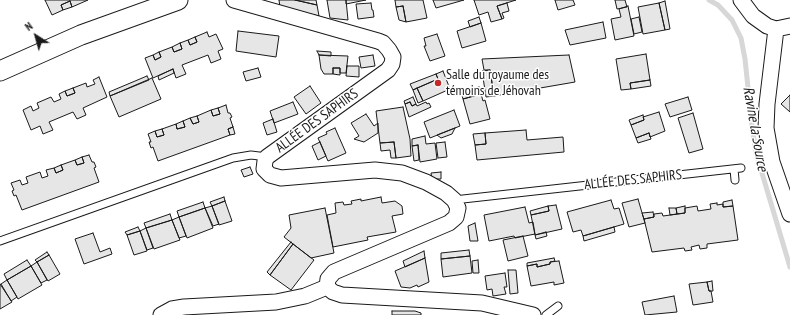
<!DOCTYPE html>
<html>
<head>
<meta charset="utf-8">
<style>
  body { margin:0 }
  #map { position:relative; width:790px; height:315px; overflow:hidden; background:#fff; font-family:"PT Sans Narrow",sans-serif }
  canvas { display:block }
  .north { position:absolute; left:16px; top:16px; width:40px; height:40px; -webkit-text-stroke:3px #fff; paint-order:stroke; rotate:323deg; font-size:11px; font-weight:700; line-height:16px; text-align:center; color:#1a1a1a }
  .north::after { content:''; display:block; margin:auto; width:14px; height:18px; background:#1a1a1a; clip-path:polygon(50% 0,100% 100%,50% 72%,0 100%) }
</style>
</head>
<body>
<div id="map">
<canvas width="790" height="315"></canvas>
<div class="north">N</div>
</div>
<script>
const context = document.querySelector('canvas').getContext('2d');
context.lineJoin = 'round';
const poly = rows => new Path2D(rows.map(r => 'M' + r).join(''));
function stroke(path, color, width, dash) { context.strokeStyle = color; context.lineWidth = width; context.lineCap = dash ? 'butt' : 'round'; context.setLineDash(dash || []); context.stroke(path); }
function paint(path, color) { context.fillStyle = color; context.fill(path, 'evenodd'); }
function write(font, color, halo, rows, align = 'center') {
  context.font = font + ' "PT Sans Narrow",sans-serif'; context.lineWidth = 3; context.setLineDash([]); context.textBaseline = 'middle'; context.strokeStyle = halo; context.fillStyle = color; for (const [text, x, y, turn = 0] of rows) {
    context.save(); context.translate(x, y); context.rotate((+turn || 0) * Math.PI / 180); context.textAlign = isNaN(turn) ? turn : align; if (halo) context.strokeText(text, 0, 0); context.fillText(text, 0, 0); context.restore();
  }
}
stroke(poly([
  [709,0,718,5,732,20,741,38,745,59,752,126,756,153,790,267]
]), '#d7d7d7', 5);
const building = poly([
  [45,0,88,0,72,7,70,1,61,5,63,10,52,15,45,0],
  [279,0,295,0,317,5,319,16,280,7,279,0],
  [295,0,316,0,317,5,295,0],
  [327,0,346,0,348,20,330,18,327,0],
  [346,0,366,0,346,4,346,0],
  [395,0,423,0,427,18,406,22,403,6,396,7,395,0],
  [433,0,464,0,436,8,433,0],
  [474,0,516,0,497,6,502,19,491,22,488,12,479,15,474,0],
  [555,0,573,0,575,5,558,10,555,0],
  [615,0,625,0,627,7,617,9,615,0],
  [70,1,72,7,63,10,61,5,70,1],
  [665,1,670,29,665,30,659,3,665,1],
  [371,3,372,10,373,10,374,17,358,19,356,4,371,3],
  [507,3,509,11,502,13,504,18,502,19,497,6,507,3],
  [659,3,665,30,643,34,638,7,659,3],
  [403,6,406,22,399,20,396,7,403,6],
  [628,6,634,36,615,40,611,19,621,17,619,9,628,6],
  [479,17,481,23,470,27,468,21,479,17],
  [639,17,642,32,634,34,631,19,639,17],
  [603,22,606,38,570,45,565,30,603,22],
  [481,23,486,41,462,48,457,31,481,23],
  [238,31,279,36,276,57,236,51,238,31],
  [207,32,209,37,216,34,223,49,218,51,221,59,211,63,208,55,182,65,186,74,176,78,173,69,153,78,145,58,153,55,155,60,161,57,159,52,172,47,174,52,182,49,180,43,188,40,190,45,197,42,195,37,207,32],
  [437,34,445,56,430,61,424,46,426,46,424,38,437,34],
  [195,37,197,42,190,45,188,40,195,37],
  [180,43,182,49,174,52,172,47,180,43],
  [317,51,331,52,331,56,319,55,317,51],
  [159,52,161,57,155,60,153,55,159,52],
  [646,54,650,80,630,83,631,89,621,90,616,59,646,54],
  [319,55,348,56,346,73,340,73,340,68,333,68,333,74,324,74,321,69,319,55],
  [373,55,375,66,361,68,359,57,373,55],
  [569,55,575,82,494,96,490,70,484,70,482,59,569,55],
  [347,66,359,66,359,77,346,76,347,66],
  [258,68,261,77,246,81,243,72,258,68],
  [333,68,340,68,340,75,333,74,333,68],
  [173,69,174,73,159,80,158,76,173,69],
  [490,70,494,96,486,97,482,71,490,70],
  [443,71,450,89,423,101,417,88,438,79,436,74,443,71],
  [436,74,438,79,413,90,410,84,436,74],
  [147,76,149,80,110,96,109,92,147,76],
  [99,77,107,97,83,108,86,115,77,119,73,112,49,122,53,130,43,134,40,126,31,130,23,110,31,106,33,111,39,108,37,103,51,97,54,102,61,99,59,94,65,91,67,96,75,93,73,88,86,83,87,87,95,84,93,80,99,77],
  [152,78,161,99,119,117,110,96,152,78],
  [650,80,651,86,631,89,630,83,650,80],
  [310,86,321,103,306,114,294,97,310,86],
  [479,87,481,94,463,99,461,92,479,87],
  [73,88,75,93,67,96,65,91,73,88],
  [417,88,423,101,418,103,413,90,417,88],
  [481,94,483,101,485,100,490,119,470,124,463,99,481,94],
  [790,95,790,112,781,104,790,95],
  [413,97,416,104,412,106,410,102,405,104,404,101,413,97],
  [688,97,692,110,670,117,665,104,688,97],
  [293,102,298,114,274,123,270,111,293,102],
  [410,102,412,106,416,104,417,106,426,102,427,104,429,103,431,107,409,117,405,104,410,102],
  [226,105,228,113,230,113,232,117,230,118,233,127,228,129,230,135,158,161,153,147,151,148,149,142,151,142,148,134,155,131,157,137,164,135,162,129,176,124,177,129,185,127,183,121,190,118,193,124,199,122,197,116,211,110,213,116,220,114,218,108,226,105],
  [403,107,410,139,411,156,396,158,394,142,380,143,376,111,403,107],
  [218,108,220,114,213,116,211,110,218,108],
  [454,110,460,126,430,138,424,122,454,110],
  [659,112,665,131,650,137,649,133,636,138,631,125,644,120,643,117,659,112],
  [693,113,703,149,689,153,678,118,693,113],
  [366,114,374,126,378,123,378,133,364,142,354,139,359,136,351,123,366,114],
  [643,115,644,120,631,125,629,120,643,115],
  [197,116,199,122,193,124,190,118,197,116],
  [273,119,277,132,267,135,263,123,273,119],
  [183,121,185,127,177,129,176,124,183,121],
  [233,127,235,134,230,135,228,129,233,127],
  [335,128,346,153,328,161,318,138,327,134,326,132,335,128],
  [455,128,452,134,441,138,437,135,455,128],
  [162,129,164,135,157,137,155,131,162,129],
  [526,130,527,140,563,137,564,152,477,160,475,145,486,144,485,133,526,130],
  [485,133,486,144,475,145,473,134,485,133],
  [649,133,651,139,638,143,636,138,649,133],
  [425,136,426,144,435,143,437,159,420,162,418,145,412,146,412,139,425,136],
  [320,142,326,156,318,160,312,146,320,142],
  [394,142,396,158,391,158,390,150,381,151,380,143,394,142],
  [445,142,447,157,438,158,436,143,445,142],
  [418,145,419,160,414,161,412,146,418,145],
  [89,155,92,162,94,162,96,167,94,168,99,182,22,210,16,195,14,196,12,191,14,190,11,183,20,180,22,185,28,183,26,177,40,172,42,178,48,176,46,170,54,168,56,173,63,170,61,165,75,160,77,165,84,163,82,157,89,155],
  [82,157,84,163,77,165,75,160,82,157],
  [61,165,63,170,56,173,54,168,61,165],
  [250,167,253,174,244,177,241,170,250,167],
  [441,172,441,179,432,179,431,173,441,172],
  [224,197,225,201,212,206,210,202,224,197],
  [381,197,382,203,395,201,402,206,403,214,392,216,396,232,367,237,368,240,333,247,327,215,336,213,335,203,343,202,344,205,352,204,351,201,361,199,361,201,381,197],
  [638,199,645,223,629,227,622,203,638,199],
  [611,200,614,209,619,208,624,224,583,236,581,230,573,232,567,212,611,200],
  [732,200,733,206,723,207,723,202,732,200],
  [225,201,232,221,219,225,212,206,225,201],
  [203,202,205,208,179,217,177,211,203,202],
  [717,203,717,205,723,204,723,207,733,206,738,240,707,244,707,248,700,249,699,245,691,247,692,250,685,251,684,248,652,252,644,219,654,217,654,214,662,213,663,216,685,213,685,208,697,206,698,211,711,209,710,204,717,203],
  [556,205,562,229,535,235,531,215,549,211,548,206,556,205],
  [212,206,219,224,213,226,205,208,212,206],
  [548,206,549,211,531,215,530,211,548,206],
  [685,206,685,213,677,214,676,208,685,206],
  [525,207,529,223,533,222,535,234,515,238,514,236,489,241,484,215,525,207],
  [205,208,213,228,187,238,179,217,205,208],
  [325,208,334,253,311,258,284,237,291,228,289,215,325,208],
  [669,208,676,208,677,214,670,215,669,208],
  [653,212,654,217,644,219,642,213,653,212],
  [170,214,172,220,146,228,144,223,170,214],
  [179,217,186,236,179,238,172,220,179,217],
  [172,220,180,240,154,249,146,228,172,220],
  [475,223,478,241,470,241,468,226,475,223],
  [138,227,140,231,127,235,125,232,138,227],
  [614,227,615,232,584,241,583,236,614,227],
  [146,228,153,248,147,250,140,231,146,228],
  [140,231,147,251,134,255,127,235,140,231],
  [546,232,547,236,536,239,535,235,546,232],
  [93,233,100,252,110,248,112,254,84,264,75,239,93,233],
  [523,236,528,256,508,261,503,240,523,236],
  [291,242,293,244,270,275,267,272,291,242],
  [293,244,314,260,291,290,270,275,293,244],
  [469,250,470,256,441,259,441,253,469,250],
  [424,251,425,258,405,267,403,261,424,251],
  [47,252,49,255,37,262,35,260,47,252],
  [49,255,60,274,48,281,37,262,49,255],
  [470,256,472,273,443,277,441,259,470,256],
  [425,258,429,282,418,287,417,285,410,288,401,287,395,271,425,258],
  [554,258,555,261,550,262,550,264,537,267,537,264,527,266,527,263,554,258],
  [27,260,31,266,7,280,4,274,27,260],
  [478,260,479,273,473,273,472,261,478,260],
  [559,261,564,283,554,285,554,282,531,286,527,266,537,264,537,267,550,264,550,262,559,261],
  [37,262,47,280,41,283,31,266,37,262],
  [31,266,42,285,18,299,7,280,31,266],
  [508,270,516,270,518,293,510,294,508,270],
  [505,273,507,287,504,287,506,294,493,296,492,289,487,290,485,276,505,273],
  [7,280,17,297,11,301,1,284,7,280],
  [712,281,713,291,709,291,707,282,712,281],
  [707,282,709,291,711,291,713,302,693,305,689,284,707,282],
  [0,284,12,302,0,309,0,284],
  [674,296,677,312,645,315,642,302,674,296],
  [392,311,415,311,421,313,421,315,392,315,392,311]
]);
paint(building, '#e6e6e6');
stroke(building, '#1a1a1a', 1);
const service = poly([
  [734,169,735,180],
  [454,200,741,168],
  [0,241,233,158,251,155,267,157],
  [546,315,558,306]
]);
const minor = poly([
  [234,0,378,41,383,43,389,50,393,57,392,64,388,70,267,157,265,161,264,169,270,175,281,178,375,170,402,173,426,182,446,193,454,200,458,208,456,217,449,223,334,272,328,279,327,287,333,292,342,295,482,303,533,315],
  [741,0,753,16,767,26,776,29,790,26],
  [776,29,767,104,766,128,772,162,790,214],
  [161,315,172,309,184,307,276,302,305,296,327,287]
]);
const tertiary = poly([
  [0,71,81,35,178,0]
]);
stroke(service, '#1a1a1a', 9);
stroke(minor, '#1a1a1a', 17);
stroke(tertiary, '#1a1a1a', 21);
stroke(service, '#fff', 7);
stroke(minor, '#fff', 15);
stroke(tertiary, '#fff', 19);
for (const [x, y, r, color] of [
  [438,83,4,"#c62828"]
]) { const dot = new Path2D(); dot.arc(x, y, r, 0, 2 * Math.PI); context.fillStyle = color; context.fill(dot); stroke(dot, '#fff', 1.5); }
write('14px', '#1a1a1a', '#fff', [
  ["Salle du royaume des",446,75],
  ["témoins de Jéhovah",446,91]
], 'left');
write('14px', '#1a1a1a', '#fff', [
  ["ALLÉE DES SAPHIRS",317,121,-36],
  ["ALLÉE DES SAPHIRS",633,180,-6]
]);
write('italic 15px', '#1a1a1a', '#fff', [
  ["Ravine la Source",755,129,80]
]);
</script>
</body>
</html>
